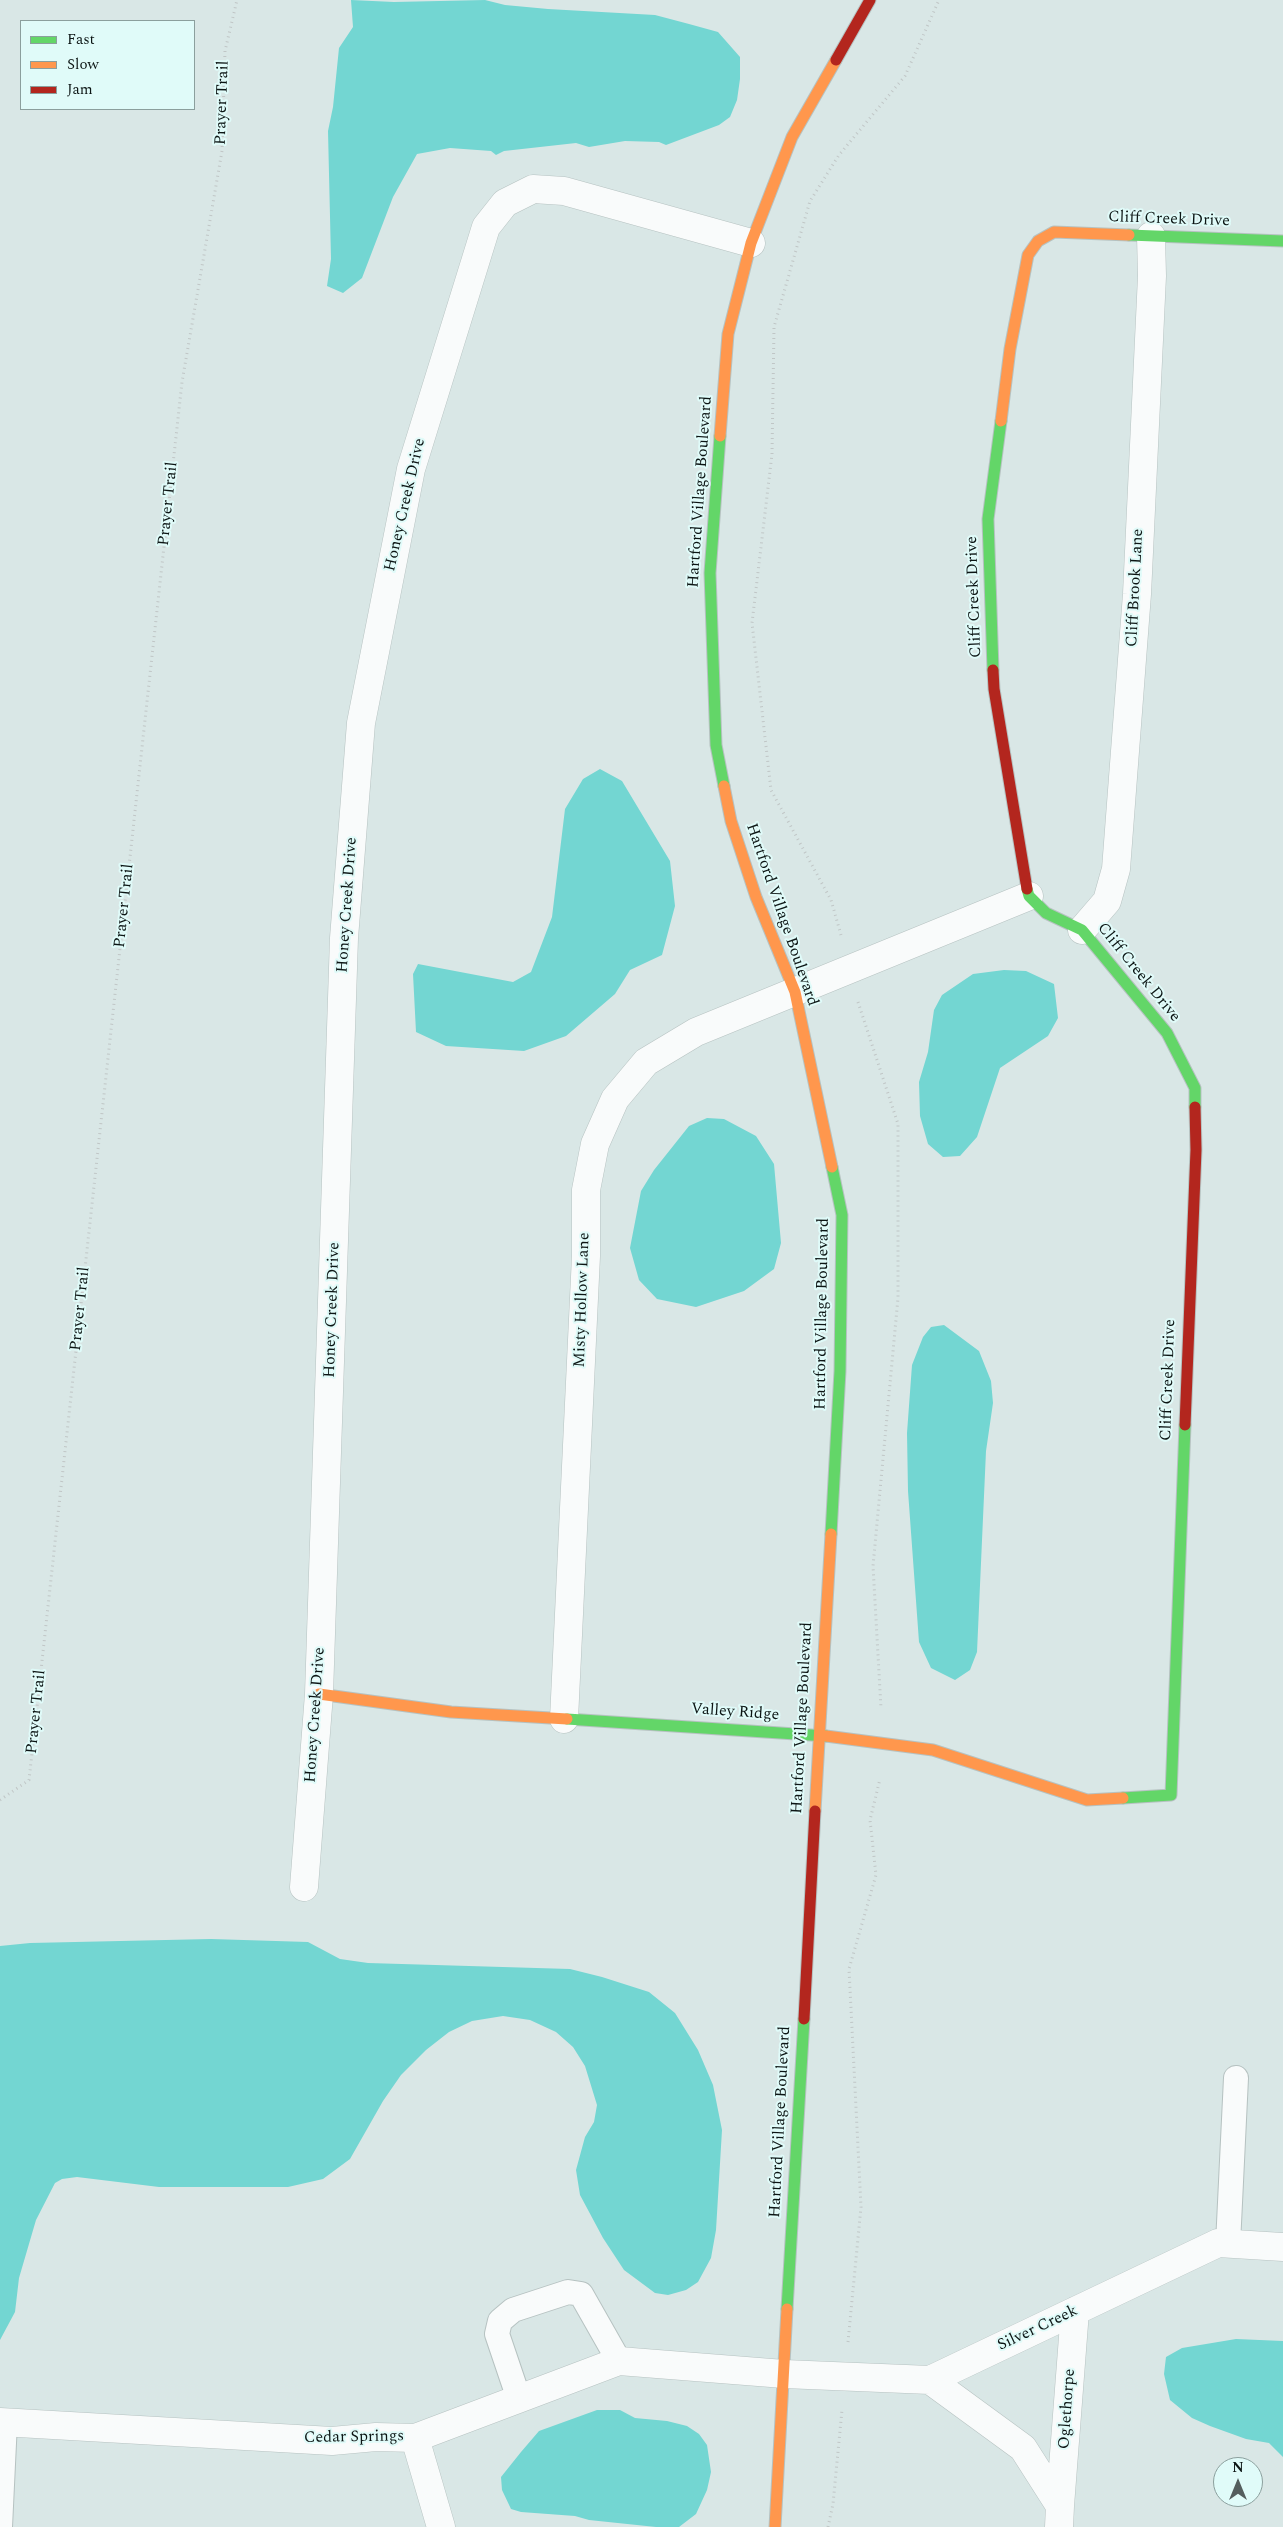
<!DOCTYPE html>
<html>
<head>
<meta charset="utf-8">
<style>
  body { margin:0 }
  #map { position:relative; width:1283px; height:2527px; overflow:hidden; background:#d9e7e6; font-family:Spectral,serif }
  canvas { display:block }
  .legend { position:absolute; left:20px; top:20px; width:175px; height:90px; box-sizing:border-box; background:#e0fbf9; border:1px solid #8b9f9d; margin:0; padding:6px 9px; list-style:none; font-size:15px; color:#0c1514 }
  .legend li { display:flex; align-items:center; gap:10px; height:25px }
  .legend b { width:25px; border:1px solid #8b9f9d }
  .north { position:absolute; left:1213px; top:2457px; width:50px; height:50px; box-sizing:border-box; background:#e0fbf9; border:1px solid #8b9f9d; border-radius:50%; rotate:0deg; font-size:14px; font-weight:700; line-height:20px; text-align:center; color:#0c1514 }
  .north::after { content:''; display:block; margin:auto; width:18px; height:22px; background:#545e5e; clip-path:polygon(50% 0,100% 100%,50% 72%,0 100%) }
</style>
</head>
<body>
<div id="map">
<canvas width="1283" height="2527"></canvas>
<ul class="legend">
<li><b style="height:6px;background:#63d668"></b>Fast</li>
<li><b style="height:6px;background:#ff974d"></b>Slow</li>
<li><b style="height:6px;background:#b3261e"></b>Jam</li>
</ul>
<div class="north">N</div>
</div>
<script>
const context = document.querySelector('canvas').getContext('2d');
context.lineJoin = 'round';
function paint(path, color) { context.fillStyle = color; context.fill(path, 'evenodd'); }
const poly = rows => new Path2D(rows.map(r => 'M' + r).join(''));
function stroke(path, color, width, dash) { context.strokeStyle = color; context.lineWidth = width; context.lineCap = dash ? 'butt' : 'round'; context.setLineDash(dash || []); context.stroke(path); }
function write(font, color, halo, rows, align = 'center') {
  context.font = font + ' Spectral,serif'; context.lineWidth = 4; context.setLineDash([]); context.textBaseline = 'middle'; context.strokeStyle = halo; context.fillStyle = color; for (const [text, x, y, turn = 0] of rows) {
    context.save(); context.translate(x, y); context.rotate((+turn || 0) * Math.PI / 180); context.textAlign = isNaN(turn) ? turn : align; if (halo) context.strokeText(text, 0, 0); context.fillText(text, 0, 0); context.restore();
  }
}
paint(poly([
  [351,0,394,2,485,0,505,5,548,9,655,15,689,24,718,32,740,57,740,79,737,100,730,117,719,125,666,145,659,142,625,141,589,147,576,143,504,151,496,155,491,151,450,148,417,154,393,197,362,278,343,293,327,286,331,259,328,131,333,107,339,48,353,27],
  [600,769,622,781,670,861,675,906,662,955,630,970,615,994,566,1036,524,1051,446,1046,416,1032,413,974,418,964,513,982,531,972,552,917,565,809,583,779],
  [1004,970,1026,971,1054,984,1058,1018,1048,1036,1000,1068,977,1137,960,1156,943,1157,928,1144,920,1116,919,1082,928,1052,934,1010,942,995,973,974],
  [707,1118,724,1119,756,1136,774,1164,781,1243,774,1269,744,1291,696,1307,657,1299,639,1280,630,1248,641,1191,654,1170,689,1126],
  [944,1325,979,1351,991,1381,993,1403,986,1451,977,1652,970,1670,955,1680,931,1668,919,1642,908,1491,907,1433,912,1365,923,1337,931,1327],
  [211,1939,308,1942,340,1959,368,1963,570,1969,602,1977,649,1992,675,2013,698,2050,713,2085,722,2130,716,2230,711,2258,698,2282,686,2290,668,2295,655,2293,624,2270,603,2238,580,2195,576,2170,585,2137,594,2122,597,2105,585,2066,573,2047,556,2032,530,2020,503,2016,472,2021,449,2032,426,2050,401,2075,383,2101,350,2159,323,2179,288,2187,159,2187,77,2177,62,2179,55,2183,36,2220,19,2278,15,2312,0,2340,0,1946,30,1943],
  [1236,2339,1283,2341,1283,2457,1269,2443,1246,2439,1210,2426,1192,2418,1170,2400,1164,2374,1166,2357,1182,2348],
  [597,2410,620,2410,635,2418,667,2421,687,2426,699,2434,707,2445,711,2472,707,2490,696,2514,679,2527,656,2527,589,2520,575,2516,521,2512,511,2509,502,2490,501,2477,521,2452,539,2431]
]), '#73d6d2');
const lane = poly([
  [1228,2244,1236,2078],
  [519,2399,497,2334,500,2321,513,2310,568,2292,581,2294,619,2361],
  [0,2527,5,2422]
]);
const street = poly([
  [1082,930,1107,901,1116,869,1137,594,1152,276,1151,236],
  [564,1719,586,1256,586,1190,595,1144,615,1099,646,1062,696,1032,1029,896],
  [304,1887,319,1694,344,938,361,723,411,469,486,227,505,203,533,189,564,191,751,243],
  [930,2380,1023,2448,1060,2506,1059,2527],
  [0,2422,332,2441,376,2437,415,2438,619,2361,784,2374,930,2380,1218,2243,1283,2247],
  [415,2438,441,2527],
  [1060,2506,1075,2311]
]);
const fast = poly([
  [1129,235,1283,241],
  [720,436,710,573,716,745,724,786],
  [993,670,988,519,1001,421],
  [1027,889,1029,896,1046,913,1082,930,1167,1033,1195,1088,1195,1107],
  [831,1534,840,1371,842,1215,832,1167],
  [567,1719,826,1736],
  [1123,1798,1171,1795,1185,1425],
  [787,2309,804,2019]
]);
const slow = poly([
  [1001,421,1010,349,1028,255,1038,241,1054,232,1129,235],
  [720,436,728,334,751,243,792,137,836,60],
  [724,786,731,821,756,897,795,992,832,1167],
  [319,1694,451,1712,567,1719],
  [826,1736,933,1750,1087,1800,1123,1798],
  [815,1811,831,1534],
  [775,2527,787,2309]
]);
const jam = poly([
  [836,60,870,0],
  [993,670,994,689,1027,889],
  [1185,1425,1196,1150,1195,1107],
  [804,2019,815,1811]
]);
stroke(lane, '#b6c2c1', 26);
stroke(street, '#b6c2c1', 29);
stroke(fast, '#b6c2c1', 13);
stroke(slow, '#b6c2c1', 13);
stroke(jam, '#b6c2c1', 13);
stroke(poly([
  [841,935,831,900,771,790,752,623,772,454,774,327,810,201,839,155,905,76,939,0],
  [858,1002,898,1124,898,1298,873,1566,881,1708],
  [0,1800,29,1780,182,382,222,151,225,51,237,0],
  [848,2342,861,2207,849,1969,876,1875,870,1820,880,1779],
  [828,2527,833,2504,842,2410]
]), '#c0c6c6', 3, [1, 4]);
stroke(lane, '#f9fbfb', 24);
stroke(street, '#f9fbfb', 28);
stroke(fast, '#63d668', 11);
stroke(slow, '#ff974d', 11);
stroke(jam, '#b3261e', 11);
write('16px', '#0c1514', '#e0fbf9', [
  ["Prayer Trail",223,103,-88],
  ["Cliff Creek Drive",1169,220,2],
  ["Hartford Village Boulevard",701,492,-86],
  ["Prayer Trail",169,504,-84],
  ["Honey Creek Drive",406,505,-77],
  ["Cliff Brook Lane",1136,588,-87],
  ["Cliff Creek Drive",975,597,-92],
  ["Honey Creek Drive",348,905,-86],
  ["Prayer Trail",125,906,-84],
  ["Hartford Village Boulevard",781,915,71],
  ["Cliff Creek Drive",1138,973,51],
  ["Misty Hollow Lane",583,1300,-88],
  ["Prayer Trail",81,1309,-84],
  ["Honey Creek Drive",333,1310,-88],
  ["Hartford Village Boulevard",823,1314,-89],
  ["Cliff Creek Drive",1169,1380,-88],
  ["Prayer Trail",37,1712,-84],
  ["Valley Ridge",735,1713,4],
  ["Honey Creek Drive",316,1715,-86],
  ["Hartford Village Boulevard",803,1718,-87],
  ["Hartford Village Boulevard",781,2122,-87],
  ["Silver Creek",1038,2329,-25],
  ["Oglethorpe",1068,2409,-86],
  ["Cedar Springs",354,2438,-1]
]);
</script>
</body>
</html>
